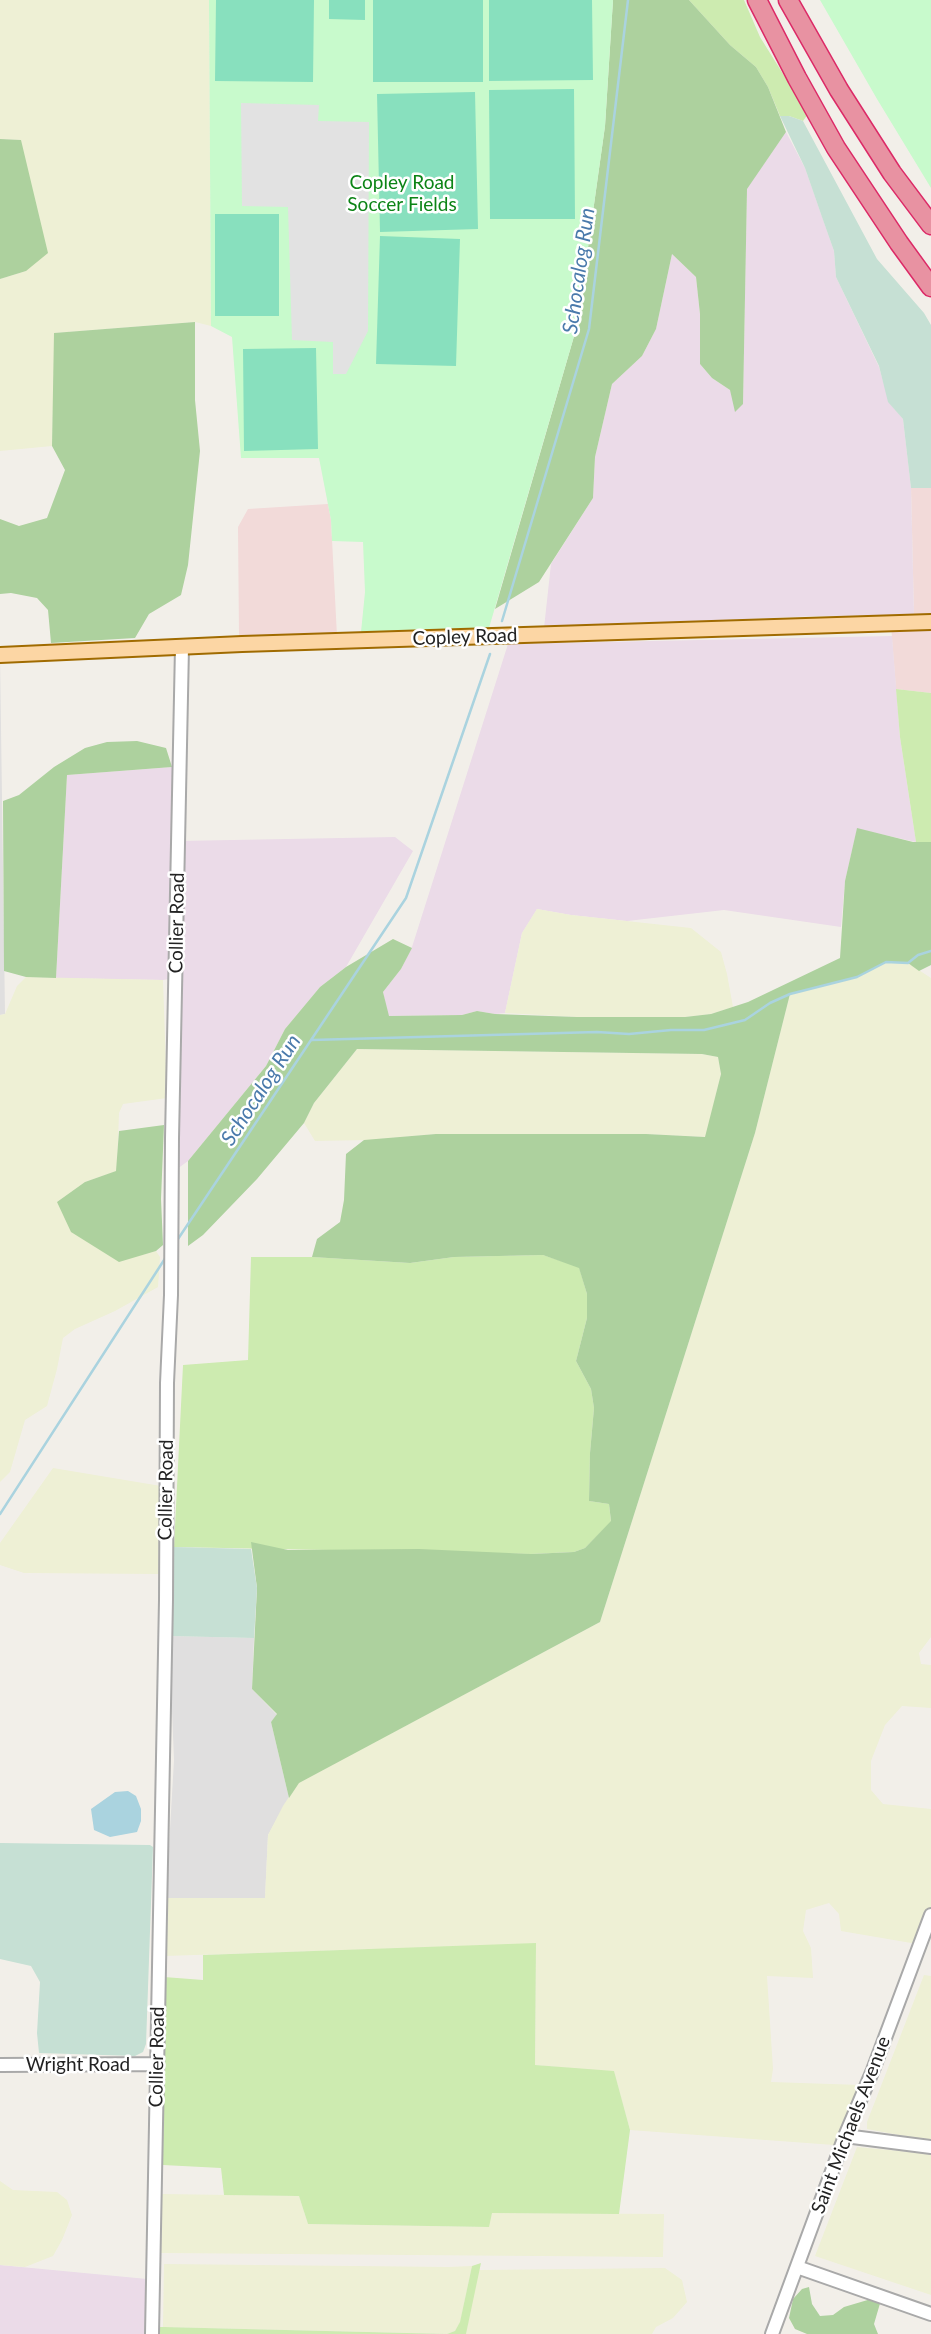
<!DOCTYPE html>
<html>
<head>
<meta charset="utf-8">
<style>
  body { margin:0 }
  canvas { display:block; background:#f2efe9 }
</style>
</head>
<body>
<canvas width="931" height="2334"></canvas>
<script>
const context = document.querySelector('canvas').getContext('2d');
context.lineJoin = 'round';
function paint(path, color) { context.fillStyle = color; context.fill(path, 'evenodd'); }
const poly = rows => new Path2D(rows.map(r => 'M' + r).join(''));
function stroke(path, color, width, dash) { context.strokeStyle = color; context.lineWidth = width; context.lineCap = dash ? 'butt' : 'round'; context.setLineDash(dash || []); context.stroke(path); }
function write(font, color, halo, rows, align = 'center') {
  context.font = font + ' Lato,sans-serif'; context.lineWidth = 5; context.setLineDash([]); context.textBaseline = 'middle'; context.strokeStyle = halo; context.fillStyle = color; for (const [text, x, y, turn = 0] of rows) {
    context.save(); context.translate(x, y); context.rotate((+turn || 0) * Math.PI / 180); context.textAlign = isNaN(turn) ? turn : align; if (halo) context.strokeText(text, 0, 0); context.fillText(text, 0, 0); context.restore();
  }
}
paint(poly([
  [0,655,5,1014,0,1015],
  [169,1636,254,1638,252,1689,277,1715,271,1722,289,1798,268,1835,265,1899,166,1898,174,1760]
]), '#e0dfdf');
paint(poly([
  [911,488,931,488,931,614,914,615],
  [328,504,331,520,337,636,239,637,238,527,248,509],
  [931,624,931,693,896,689,891,625]
]), '#f2dad9');
paint(poly([
  [786,132,805,168,834,251,836,277,879,367,889,402,903,419,911,488,914,615,814,616,544,628,551,564,593,498,595,457,612,384,642,356,656,329,672,254,696,277,700,314,700,364,712,378,730,390,743,404,747,188],
  [892,636,900,737,916,842,857,829,845,881,841,927,724,910,627,921,571,915,537,909,522,933,505,1013,495,1014,477,1011,462,1015,388,1016,383,992,401,969,412,947,508,644],
  [172,767,169,979,163,980,56,978,67,775],
  [395,837,413,851,346,967,320,987,285,1029,266,1066,188,1161,173,1172,178,841],
  [0,2265,147,2279,145,2334,0,2334]
]), '#ebdbe8');
paint(poly([
  [0,0,209,0,211,326,195,322,55,333,52,446,0,451,0,279,26,271,21,140,0,139],
  [537,909,571,915,691,928,721,952,727,974,733,1007,711,1014,685,1017,577,1017,505,1013,522,933],
  [886,962,908,963,931,978,931,1637,919,1653,921,1664,931,1665,931,1708,902,1706,885,1725,871,1761,871,1790,883,1804,931,1809,931,1906,917,1944,841,1931,839,1914,829,1903,806,1910,803,1931,811,1948,813,1978,767,1976,773,2069,771,2082,861,2085,834,2145,630,2130,614,2072,535,2065,536,1944,164,1956,166,1898,265,1898,268,1835,283,1806,298,1783,600,1622,755,1133,790,994,857,977],
  [26,977,163,980,167,1098,123,1104,119,1113,117,1171,85,1182,142,1255,156,1251,160,1257,158,1287,115,1311,75,1329,63,1338,57,1369,47,1406,25,1420,10,1472,0,1482,0,1015,5,1014,17,986],
  [357,1049,702,1054,718,1057,721,1074,706,1137,646,1134,436,1134,369,1140,315,1141,304,1123,314,1103],
  [53,1468,161,1486,160,1574,24,1573,0,1565,0,1543],
  [924,1975,931,1976,931,2141,867,2129,867,2122],
  [857,2147,931,2154,931,2295,815,2256],
  [0,2181,13,2190,57,2192,67,2200,72,2215,62,2240,53,2256,25,2267,0,2265],
  [162,2194,299,2196,308,2224,488,2227,492,2213,664,2214,663,2257,161,2253],
  [164,2264,449,2267,472,2266,460,2323,455,2331,447,2334,163,2327],
  [665,2268,682,2280,687,2302,673,2318,656,2327,652,2334,466,2334,478,2270]
]), '#eef0d5');
paint(poly([
  [689,0,744,0,760,37,808,114,803,121,789,116,780,116,768,87,756,67,730,45],
  [896,689,931,693,931,842,916,842,900,737],
  [543,1255,579,1267,587,1294,587,1318,576,1361,591,1389,594,1408,590,1453,589,1501,609,1504,611,1522,585,1548,574,1552,531,1554,174,1547,183,1365,248,1360,251,1257,312,1257,410,1263,454,1257],
  [536,1943,535,2065,614,2071,630,2130,619,2214,492,2213,489,2227,308,2224,299,2196,224,2195,221,2168,163,2165,164,1977,203,1980,203,1955],
  [481,2263,466,2334,152,2334,152,2327,163,2327,447,2334,455,2331,460,2322,472,2266]
]), '#cdebb0');
paint(poly([
  [613,0,689,0,730,45,756,67,768,87,786,132,747,189,743,404,735,412,730,390,712,378,700,364,700,314,696,277,672,254,656,329,642,356,612,384,595,457,593,498,539,582,495,609,577,326,605,126],
  [0,139,21,140,48,253,26,271,0,279],
  [195,322,195,400,200,451,188,565,181,595,149,614,135,638,51,643,48,610,37,598,11,593,0,594,0,519,19,526,47,518,65,470,52,446,54,333],
  [137,741,166,748,172,767,67,775,56,978,26,977,4,971,3,801,19,795,54,767,85,748,107,742],
  [857,828,913,842,931,842,931,965,919,971,908,963,886,962,857,977,790,994,755,1133,600,1622,299,1783,289,1798,271,1722,277,1714,252,1689,257,1588,251,1542,288,1550,419,1549,531,1554,574,1552,585,1548,611,1521,609,1504,589,1501,590,1453,594,1408,591,1389,576,1361,587,1318,587,1294,579,1268,543,1255,454,1257,410,1263,312,1257,317,1239,340,1222,344,1200,346,1154,364,1140,436,1134,646,1134,705,1137,721,1074,718,1057,702,1054,357,1049,314,1103,304,1123,257,1179,203,1235,188,1246,188,1161,266,1066,285,1029,320,987,346,967,393,939,412,948,401,969,383,992,389,1016,462,1015,477,1011,495,1014,577,1017,685,1017,711,1014,748,1002,840,958,845,881],
  [164,1125,161,1199,163,1245,156,1251,119,1262,71,1232,57,1202,85,1182,116,1171,119,1131],
  [809,2287,812,2304,820,2316,833,2315,844,2307,871,2299,881,2300,874,2324,878,2334,807,2334,795,2329,789,2318,793,2299,802,2289]
]), '#add19e');
paint(poly([
  [780,116,789,116,803,121,877,259,924,313,931,325,931,488,911,488,903,419,888,402,879,366,836,277,834,251,822,217,805,168],
  [174,1547,251,1549,257,1588,254,1638,169,1636],
  [0,1843,150,1845,153,1847,146,2044,143,2052,135,2056,39,2053,37,2033,40,1982,31,1966,0,1959]
]), '#c6e0d4');
paint(poly([
  [209,0,613,0,605,126,577,326,489,628,361,632,365,592,363,542,332,541,331,520,319,458,241,458,232,337,211,326],
  [820,0,931,0,931,188,877,99]
]), '#c8facc');
paint(poly([
  [216,0,314,0,313,82,215,81],
  [329,0,365,0,365,20,329,19],
  [373,0,483,0,483,82,373,82],
  [489,0,592,0,593,80,489,81],
  [574,89,575,219,490,219,489,90],
  [475,92,478,229,380,232,377,94],
  [215,214,279,214,279,316,215,316],
  [380,236,460,239,456,366,376,364],
  [316,348,318,449,244,451,243,349]
]), '#88e0be');
paint(poly([
  [241,103,319,105,318,121,369,122,368,331,346,374,333,374,333,342,292,340,288,207,242,206]
]), '#e2e2e2');
paint(poly([
  [128,1791,136,1796,141,1809,141,1821,137,1832,110,1837,94,1830,91,1809,115,1792]
]), '#aad3df');
stroke(poly([
  [502,621,589,329,628,0],
  [312,1040,597,1032,629,1034,671,1030,704,1030,745,1020,770,1003,790,994,857,977,886,962,908,963,918,955,931,951],
  [176,1242,406,898,490,654],
  [0,1514,166,1257]
]), '#aad3df', 2.5);
const minor = poly([
  [0,2065,156,2064],
  [845,2136,931,2147],
  [797,2267,931,2314],
  [152,2334,166,1600,167,1383,171,1295,172,1138,182,647],
  [772,2334,845,2136,873,2070,931,1915]
]);
const major = poly([
  [0,655,242,644,931,622]
]);
const highway = poly([
  [757,0,797,78,836,148,899,243,931,287],
  [788,0,839,90,892,173,931,225]
]);
stroke(minor, '#a9a9a9', 16);
stroke(major, '#a06b00', 18);
stroke(highway, '#dc2a67', 21);
stroke(minor, '#fff', 12);
stroke(major, '#fcd6a4', 14);
stroke(highway, '#e892a2', 18);
write('19px', '#0c8416', '#fff', [
  ["Copley Road",402,183],
  ["Soccer Fields",402,205]
]);
write('19px', '#222', '#fff', [
  ["Copley Road",465,637,-2],
  ["Collier Road",177,923,-89],
  ["Collier Road",166,1490,-89],
  ["Collier Road",157,2057,-89],
  ["Wright Road",78,2065],
  ["Saint Michaels Avenue",851,2125,-69]
]);
write('italic 21px', '#4a7aab', '#fff', [
  ["Schocalog Run",579,271,-82],
  ["Schocalog Run",261,1090,-57]
]);
</script>
</body>
</html>
